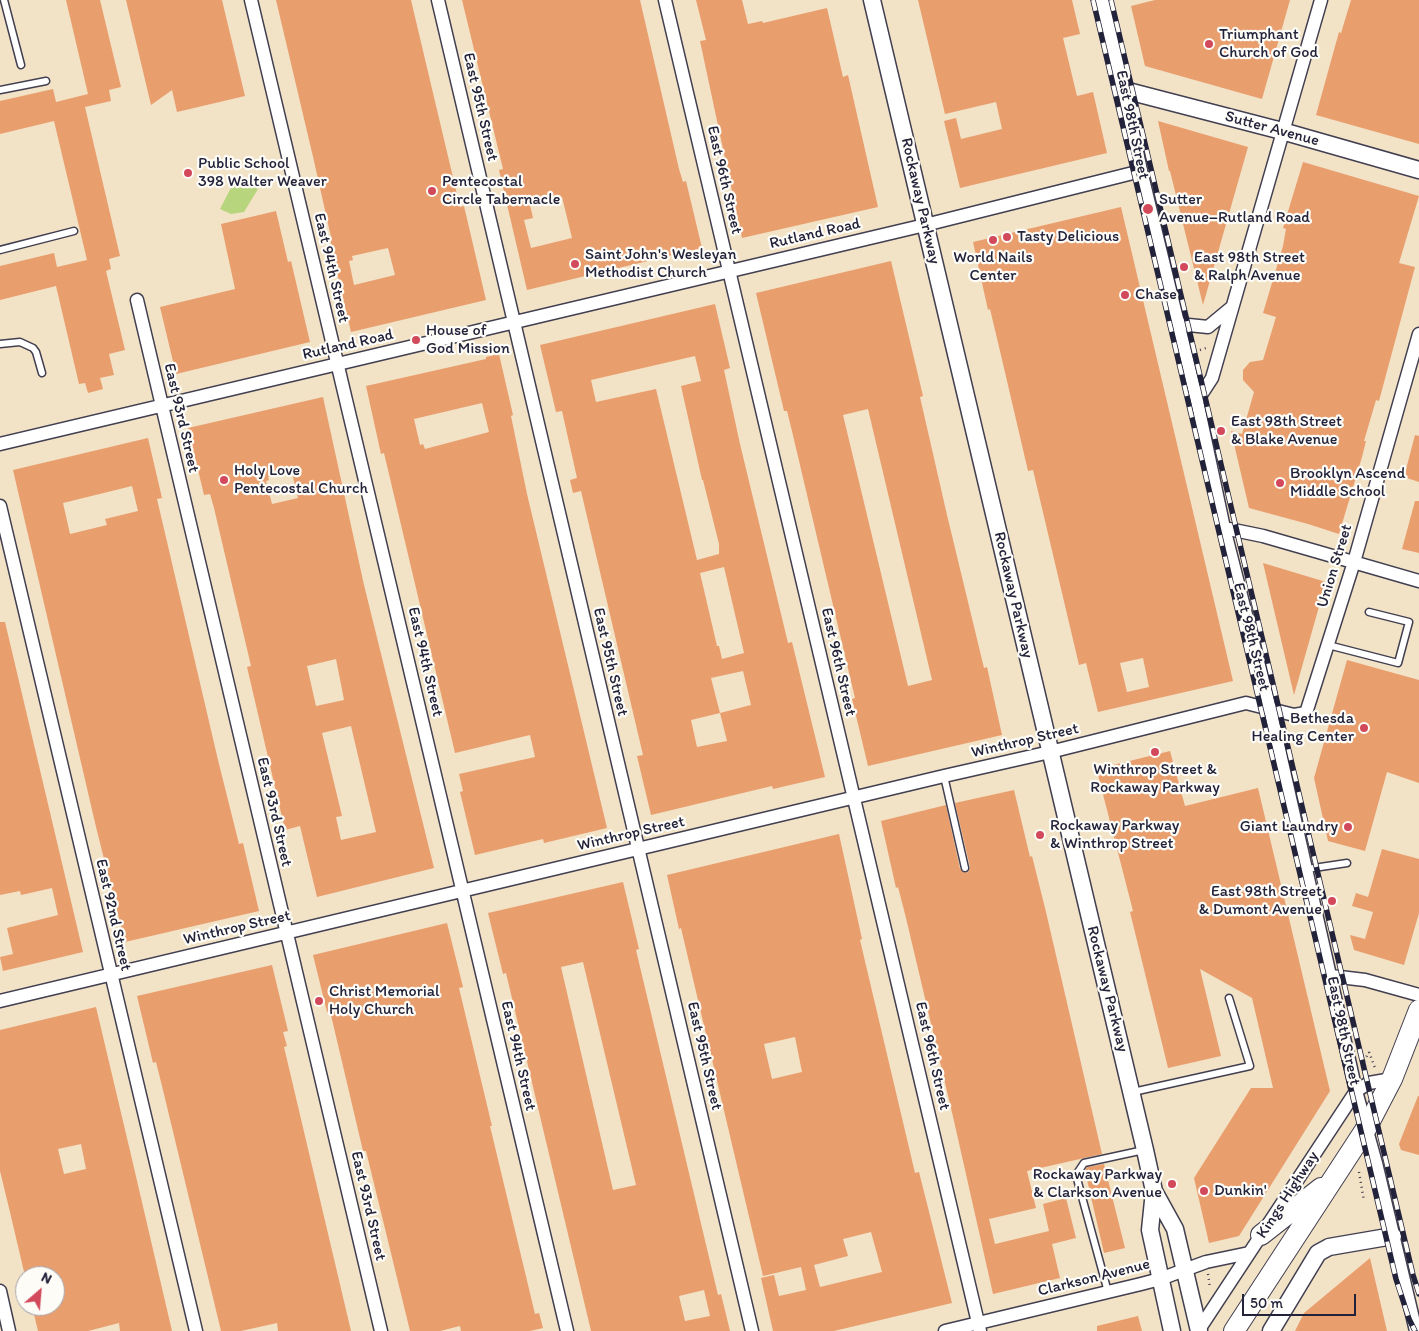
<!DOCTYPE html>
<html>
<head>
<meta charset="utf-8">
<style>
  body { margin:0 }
  #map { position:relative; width:1419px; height:1331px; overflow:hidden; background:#f2e2c6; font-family:Itim,sans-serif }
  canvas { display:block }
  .north { position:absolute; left:15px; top:1266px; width:50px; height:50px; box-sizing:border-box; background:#fdfcf7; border:1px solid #a5a5ac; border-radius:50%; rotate:27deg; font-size:14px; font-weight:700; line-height:20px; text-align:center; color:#22223b }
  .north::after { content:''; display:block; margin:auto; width:18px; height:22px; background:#d1495b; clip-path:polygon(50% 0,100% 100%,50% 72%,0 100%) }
  .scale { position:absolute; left:1242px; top:1294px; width:114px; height:22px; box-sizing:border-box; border:2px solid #22223b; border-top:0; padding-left:6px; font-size:15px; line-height:18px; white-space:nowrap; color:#22223b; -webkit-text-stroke:4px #fdfcf7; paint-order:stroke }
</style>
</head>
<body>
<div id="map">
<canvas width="1419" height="1331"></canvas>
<div class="north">N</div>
<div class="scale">50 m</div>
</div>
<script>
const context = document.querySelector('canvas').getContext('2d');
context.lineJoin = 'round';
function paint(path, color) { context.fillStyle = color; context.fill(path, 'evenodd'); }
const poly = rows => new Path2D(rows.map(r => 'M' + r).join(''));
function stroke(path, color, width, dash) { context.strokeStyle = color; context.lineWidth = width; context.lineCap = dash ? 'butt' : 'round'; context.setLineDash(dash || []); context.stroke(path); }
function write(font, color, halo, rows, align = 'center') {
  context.font = font + ' Itim,sans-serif'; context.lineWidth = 4.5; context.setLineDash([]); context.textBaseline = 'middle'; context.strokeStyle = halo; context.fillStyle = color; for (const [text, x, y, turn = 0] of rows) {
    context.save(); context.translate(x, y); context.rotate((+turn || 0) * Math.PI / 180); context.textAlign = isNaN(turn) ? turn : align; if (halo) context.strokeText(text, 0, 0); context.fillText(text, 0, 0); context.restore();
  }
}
paint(poly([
  [236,178,258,189,244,212,231,214,220,209]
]), '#b7d57c');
paint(poly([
  [66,0,100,0,121,87,109,90,111,101,85,107,120,256,109,259,111,269,106,271,125,350,109,354,114,375,100,378,103,389,88,393,85,383,79,384,56,286,0,300,0,266,54,253,57,267,87,260,54,121,0,134,0,101,53,89,56,102,88,94],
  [126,0,222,0,245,96,177,112,172,90,151,105],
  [276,0,411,0,460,207,464,206,486,300,351,332,335,264,330,238,331,237,314,161],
  [388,248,395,275,354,285,349,261,353,260,352,256],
  [462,0,640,0,679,169,683,182,686,181,702,248,527,290,499,170,503,169],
  [562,197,572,238,531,248,524,220,533,218,530,205],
  [696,0,742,0,748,24,762,21,763,23,827,8,843,77,848,75,878,207,742,238,700,41,706,40],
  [918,0,1072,0,1080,34,1063,38,1077,96,1093,92,1107,153,960,188,944,121,956,118,961,139,1002,129,996,102,945,114],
  [1155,0,1290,0,1262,99,1145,66,1131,6],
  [1351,0,1419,0,1419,144,1316,115,1339,32,1341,33],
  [1158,121,1248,147,1203,305,1170,171,1169,171],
  [1303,162,1419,196,1399,263,1415,267,1379,401,1376,400,1364,441,1366,441,1362,457,1339,534,1308,524,1249,508,1231,431,1242,434,1254,392,1243,380,1243,370,1250,362,1263,360,1276,317,1263,313,1283,246,1286,229,1283,228],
  [1121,207,1233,681,1098,712,1086,663,1079,665,1033,470,1028,471,1000,351,990,309,988,310,973,242],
  [1143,658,1149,687,1127,692,1120,663],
  [276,211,288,262,291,261,310,342,176,374,160,307,235,289,221,224],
  [891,261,923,396,920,397,947,515,984,668,987,667,1002,735,868,766,852,699,855,698,833,605,791,427,787,411,784,411,756,293],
  [868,409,932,680,908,686,843,415],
  [715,304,730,368,724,370,740,444,788,643,792,642,825,777,773,789,772,786,651,815,637,756,643,755,581,491,573,493,570,480,577,478,562,411,556,412,540,345],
  [695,356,701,381,681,386,702,480,703,480,719,544,719,554,697,560,656,389,596,402,591,380],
  [724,567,744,653,722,659,719,646,717,646,700,573],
  [743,671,751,705,720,713,711,678],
  [720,713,727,741,697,747,691,720],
  [499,354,513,415,511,416,527,494,607,828,544,843,543,839,475,855,460,792,463,791,459,774,535,757,530,735,455,753,384,453,381,454,366,386,486,359,486,357],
  [482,403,489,432,425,449,423,444,420,445,414,419],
  [323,397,364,585,434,868,317,897,300,826,285,830,247,667,251,666,214,508,210,494,204,495,188,428],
  [292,473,298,498,272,504,266,481,269,480,268,477],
  [336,659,344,700,316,706,307,666],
  [351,726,376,832,341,840,336,817,342,816,322,733],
  [1415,435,1419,436,1419,482,1404,477],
  [148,438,162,498,157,499,218,760,239,844,243,843,259,911,125,942,96,827,13,470],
  [132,486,138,511,105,519,107,525,70,534,63,503],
  [1415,501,1419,501,1419,553,1402,549],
  [1263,563,1326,582,1294,695],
  [0,622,5,622,83,952,3,971,0,957,13,954,7,928,58,915,52,888,21,895,20,891,0,895],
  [1347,660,1419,680,1419,783,1387,772,1365,851,1328,841,1314,778],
  [1170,751,1185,806,1258,788,1330,1091,1239,1236,1209,1243,1194,1178,1251,1088,1273,1088,1252,998,1200,969,1221,1056,1168,1068,1130,912,1133,911,1097,771,1101,768],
  [1014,790,1030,857,1032,856,1046,912,1102,1154,1027,1171,1036,1208,989,1219,995,1244,1049,1231,1043,1204,1066,1198,1076,1238,1052,1244,1060,1278,993,1294,954,1121,906,918,898,887,896,888,881,821,946,805,960,869,966,873,969,871,970,867,955,803],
  [839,834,862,939,860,940,915,1173,919,1172,952,1303,834,1331,773,1331,761,1278,774,1275,779,1296,806,1290,801,1267,763,1276,681,928,679,929,667,875],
  [795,1037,802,1072,772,1079,764,1044],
  [871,1232,882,1272,820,1287,814,1265,848,1256,843,1239],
  [1382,849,1419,859,1419,913,1404,965,1354,950,1350,935,1365,939,1373,912,1352,906,1356,893,1368,897],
  [623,882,639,949,636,950,684,1152,718,1295,721,1294,730,1331,591,1331,506,973,503,974,488,913],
  [583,962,636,1185,613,1190,561,967],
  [704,1290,710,1316,685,1321,679,1296],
  [447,923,463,987,459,988,492,1126,490,1126,535,1314,539,1313,543,1328,530,1331,461,1331,460,1326,440,1331,410,1331,366,1151,363,1151,330,1011,327,1012,313,955],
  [272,965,288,1031,283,1032,287,1046,284,1047,351,1331,278,1331,277,1323,241,1331,221,1331,162,1086,156,1062,153,1063,137,996],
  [96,1007,131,1155,172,1331,120,1331,119,1323,88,1331,38,1331,32,1306,55,1306,55,1276,25,1276,9,1208,0,1171,0,1030],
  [81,1144,86,1169,64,1174,58,1149],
  [1418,1096,1419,1096,1419,1155,1401,1150,1399,1144],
  [1104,1164,1125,1248,1104,1253,1085,1171,1087,1167],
  [1370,1258,1387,1331,1295,1331,1304,1313],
  [1138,1316,1142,1331,1097,1331,1097,1326]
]), '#e99e6e');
const service = poly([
  [4,0,21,65],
  [0,90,46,81],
  [0,250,74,231],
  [0,344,20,342,33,348,36,352,42,373],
  [1328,645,1398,663,1409,622,1369,612],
  [944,776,965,868],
  [1307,869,1347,863],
  [1133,1092,1250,1066,1229,998],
  [1108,1292,1076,1175,1084,1163,1144,1150]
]);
const minor = poly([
  [251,0,567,1331],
  [438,0,752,1331],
  [665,0,980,1331],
  [1124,90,1141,171,1197,401,1224,528,1270,709,1356,1091,1376,1163,1416,1331],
  [137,300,381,1331],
  [1179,324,1208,327,1231,308],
  [1197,401,1212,378,1321,0],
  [0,444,925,225,1141,171],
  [0,506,196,1331],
  [1224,528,1263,536,1419,581],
  [1331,976,1365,980,1419,995],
  [0,1001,944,776,1050,752,1246,703,1294,715,1306,713,1354,562,1419,334],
  [0,1291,9,1331],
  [945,1331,1141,1284,1160,1279,1206,1262,1249,1253],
  [1198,1331,1356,1091,1369,1083,1392,1079]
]);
const tertiary = poly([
  [872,0,1145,1150,1154,1191,1150,1230,1172,1331],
  [1103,0,1124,90,1282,131,1419,170],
  [1154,1191,1175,1229,1199,1331],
  [1271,1331,1318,1253,1329,1247,1393,1236]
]);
const primary = poly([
  [1261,1235,1321,1188],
  [1234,1331,1367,1127,1392,1079,1419,1010]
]);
stroke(service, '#413f50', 9);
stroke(minor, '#413f50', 15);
stroke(tertiary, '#413f50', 19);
stroke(primary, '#413f50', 22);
stroke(poly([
  [1200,350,1206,348],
  [1369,1052,1375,1068],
  [1364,1061,1369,1052],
  [1359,1172,1364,1201],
  [1208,1274,1210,1288]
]), '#413f50', 2.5, [1, 4]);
stroke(service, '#fff', 6);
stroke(minor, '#fff', 12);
stroke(tertiary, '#fff', 16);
stroke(primary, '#fff', 20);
const rail = poly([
  [1093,0,1396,1279,1409,1319,1415,1331],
  [1111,0,1413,1275,1419,1294]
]);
stroke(rail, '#22223b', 5.5);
stroke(rail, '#fdfcf7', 4, [11]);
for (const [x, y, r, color] of [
  [1209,44,5,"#d1495b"],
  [188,173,5,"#d1495b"],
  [432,191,5,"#d1495b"],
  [1148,209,6,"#d1495b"],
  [1007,237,5,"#d1495b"],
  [993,240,5,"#d1495b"],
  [575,264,5,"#d1495b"],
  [1184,267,5,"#d1495b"],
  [1125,295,5,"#d1495b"],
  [416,340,5,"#d1495b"],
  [1221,431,5,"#d1495b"],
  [224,480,5,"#d1495b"],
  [1280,483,5,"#d1495b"],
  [1364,728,5,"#d1495b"],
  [1155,752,5,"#d1495b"],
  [1348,827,5,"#d1495b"],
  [1040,835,5,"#d1495b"],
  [1332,901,5,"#d1495b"],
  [319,1001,5,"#d1495b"],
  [1172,1184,5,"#d1495b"],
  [1204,1191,5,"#d1495b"]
]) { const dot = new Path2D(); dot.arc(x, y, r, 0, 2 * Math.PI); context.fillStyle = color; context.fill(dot); stroke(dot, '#fdfcf7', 2); }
write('16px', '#22223b', '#fdfcf7', [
  ["Triumphant",1219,35],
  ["Church of God",1219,53],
  ["Public School",198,164],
  ["398 Walter Weaver",198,182],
  ["Pentecostal",442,182],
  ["Circle Tabernacle",442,200],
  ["Sutter",1159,200],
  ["Avenue–Rutland Road",1159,218],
  ["Tasty Delicious",1017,237],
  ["Saint John's Wesleyan",585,255],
  ["Methodist Church",585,273],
  ["World Nails",993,258,"center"],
  ["Center",993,276,"center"],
  ["East 98th Street",1194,258],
  ["& Ralph Avenue",1194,276],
  ["Chase",1135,295],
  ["House of",426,331],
  ["God Mission",426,349],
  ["East 98th Street",1231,422],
  ["& Blake Avenue",1231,440],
  ["Holy Love",234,471],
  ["Pentecostal Church",234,489],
  ["Brooklyn Ascend",1290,474],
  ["Middle School",1290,492],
  ["Bethesda",1354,719,"right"],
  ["Healing Center",1354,737,"right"],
  ["Winthrop Street &",1155,770,"center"],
  ["Rockaway Parkway",1155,788,"center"],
  ["Rockaway Parkway",1050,826],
  ["& Winthrop Street",1050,844],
  ["Giant Laundry",1338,827,"right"],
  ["East 98th Street",1322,892,"right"],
  ["& Dumont Avenue",1322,910,"right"],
  ["Christ Memorial",329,992],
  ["Holy Church",329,1010],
  ["Rockaway Parkway",1162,1175,"right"],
  ["& Clarkson Avenue",1162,1193,"right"],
  ["Dunkin'",1214,1191]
], 'left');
write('16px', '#22223b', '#fdfcf7', [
  ["East 95th Street",480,107,77],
  ["East 98th Street",1132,125,78],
  ["Sutter Avenue",1272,129,15],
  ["East 96th Street",724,180,77],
  ["Rockaway Parkway",920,201,77],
  ["Rutland Road",815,234,-13],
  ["East 94th Street",331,268,77],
  ["Rutland Road",348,345,-13],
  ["East 93rd Street",181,418,77],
  ["Union Street",1335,566,-73],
  ["Rockaway Parkway",1013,595,77],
  ["East 98th Street",1251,637,76],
  ["East 94th Street",425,662,77],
  ["East 95th Street",610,662,77],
  ["East 96th Street",838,662,77],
  ["Winthrop Street",1025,741,-13],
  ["East 93rd Street",274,812,77],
  ["Winthrop Street",631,834,-13],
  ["East 92nd Street",113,915,77],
  ["Winthrop Street",237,928,-13],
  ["Rockaway Parkway",1107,989,76],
  ["East 98th Street",1343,1031,78],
  ["East 94th Street",518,1056,77],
  ["East 95th Street",704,1056,77],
  ["East 96th Street",932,1056,77],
  ["Kings Highway",1288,1195,-57],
  ["East 93rd Street",368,1206,77],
  ["Clarkson Avenue",1094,1278,-14]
]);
</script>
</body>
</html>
